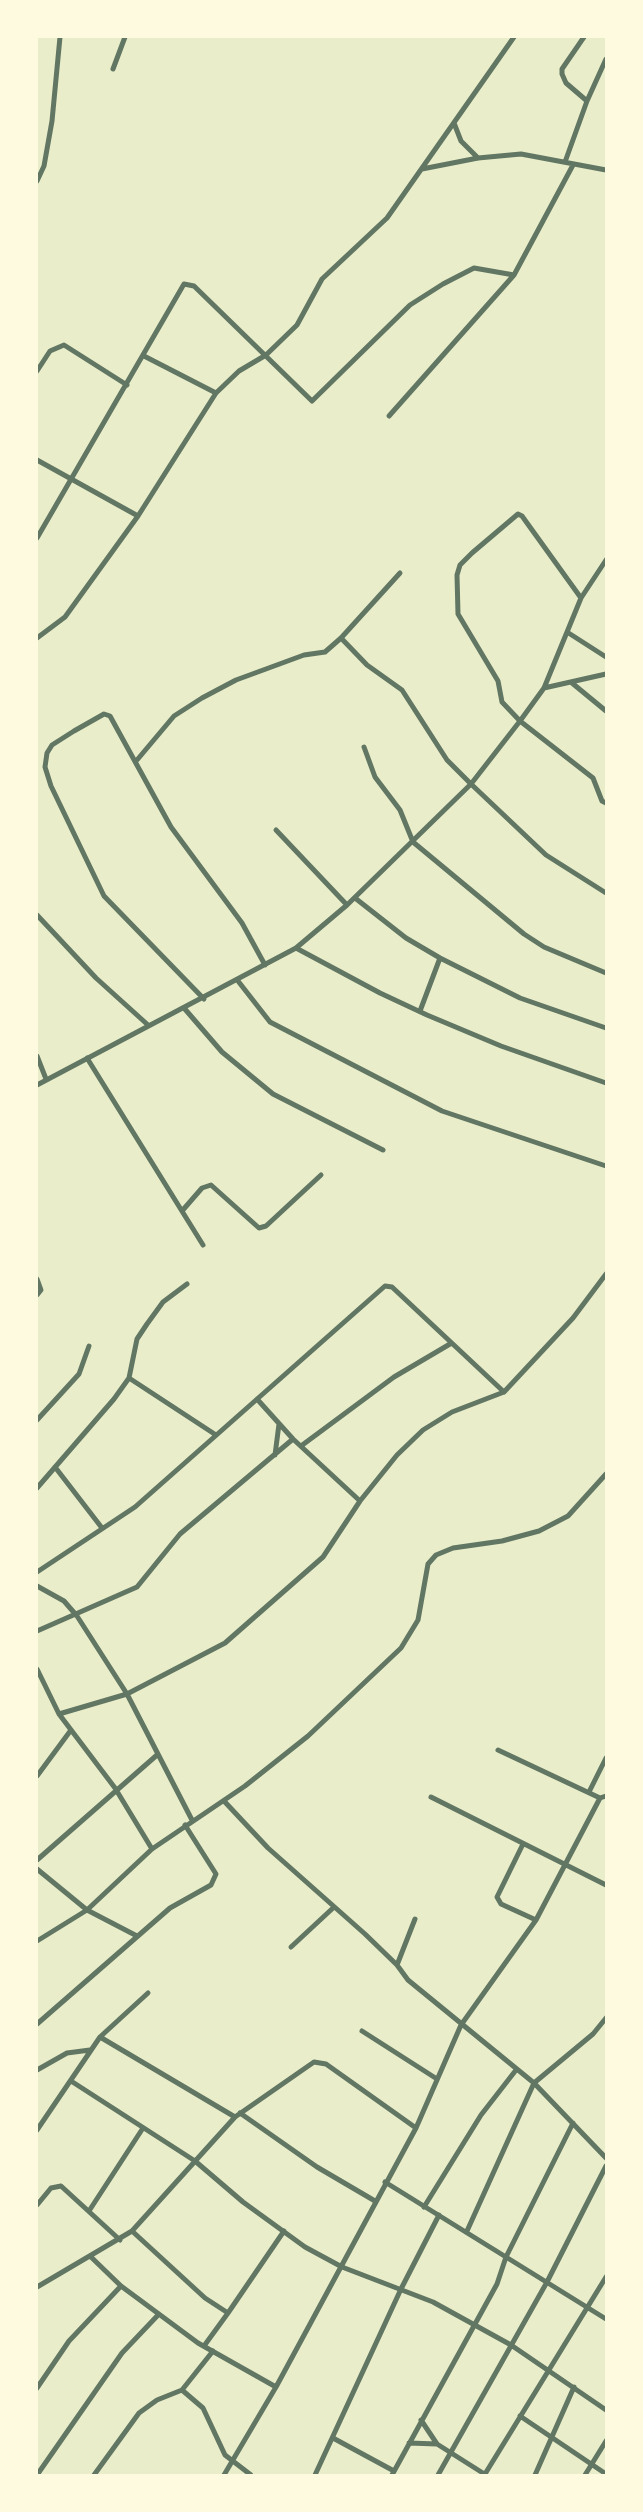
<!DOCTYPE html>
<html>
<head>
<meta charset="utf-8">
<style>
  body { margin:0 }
  #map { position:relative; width:643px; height:2512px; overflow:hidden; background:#e9edc9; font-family:Quicksand,sans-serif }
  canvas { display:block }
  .frame { position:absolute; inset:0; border:38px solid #fefae0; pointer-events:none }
</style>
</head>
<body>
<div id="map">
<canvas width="643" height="2512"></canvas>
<div class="frame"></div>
</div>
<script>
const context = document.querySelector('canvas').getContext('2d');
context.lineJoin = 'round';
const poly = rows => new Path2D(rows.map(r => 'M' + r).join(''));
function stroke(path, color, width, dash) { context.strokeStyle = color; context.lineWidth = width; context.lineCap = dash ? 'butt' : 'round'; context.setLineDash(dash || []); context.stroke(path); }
stroke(poly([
  [584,37,562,69,562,74,566,83,587,101],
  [113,69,125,37],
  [454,123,461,141,478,158],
  [565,162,587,101,606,59],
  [422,169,478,158,521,154,606,170],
  [37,181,44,166,52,121,60,37],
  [144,356,216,393],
  [37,371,50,351,64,345,127,385],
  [389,416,514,275,573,165],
  [37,460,138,516,216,393,239,371,266,355,297,325,322,279,387,218,514,37],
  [37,538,184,284,194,286,312,401,410,305,443,284,474,268,514,275],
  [581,598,522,516,518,514,472,553,460,565,457,575,458,614,498,681,502,702,520,721,593,778,602,801,606,803],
  [567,632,606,657],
  [37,638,65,617,138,516],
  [341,638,367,665,402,690,447,760,471,784,546,855,606,893],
  [572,683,606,711],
  [544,688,606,674],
  [364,747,375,777,400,810,413,842,524,934,544,947,606,973],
  [137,760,174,716,202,698,236,680,304,655,325,652,341,638,400,573],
  [276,830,347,905],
  [355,898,406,938,440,958,520,998,606,1028],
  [37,915,96,978,148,1025],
  [296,948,380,993,427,1015,501,1046,606,1083],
  [238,981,270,1022,442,1111,606,1166],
  [204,999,104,896,51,786,45,767,47,753,52,745,74,731,104,714,110,716,171,827,242,923,265,965],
  [184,1008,222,1052,273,1094,383,1150],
  [420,1011,440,958],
  [37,1056,46,1079],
  [87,1058,203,1245],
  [37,1085,296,948,347,905,471,784,520,721,544,688,581,598,606,560],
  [182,1211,202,1188,211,1185,259,1228,266,1226,321,1175],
  [37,1279,41,1290,37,1295],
  [129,1378,216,1435],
  [257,1399,293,1439,360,1501],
  [37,1420,79,1374,89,1346],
  [301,1446,394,1377,450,1344],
  [275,1455,279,1424],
  [55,1467,102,1528],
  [37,1488,114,1399,129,1378,137,1339,147,1324,163,1302,187,1284],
  [37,1572,135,1507,385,1286,392,1287,504,1392],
  [37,1586,64,1601,77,1616,127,1694,192,1820],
  [37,1631,137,1587,180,1534,293,1439],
  [37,1669,59,1714,115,1788,152,1849],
  [59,1714,127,1694,225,1643,323,1557,360,1501,397,1455,423,1430,452,1412,504,1392,573,1318,606,1274],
  [498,1750,600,1798,606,1796],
  [37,1776,71,1730],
  [589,1792,606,1758],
  [431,1797,606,1885],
  [224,1801,268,1848,365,1934,397,1965,408,1980,534,2083,606,2158],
  [523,1844,497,1897,501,1904,536,1920],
  [37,1860,157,1755],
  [37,1869,87,1910,137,1936],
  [37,1941,87,1910,152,1849,245,1786,308,1736,401,1648,418,1620,428,1564,436,1555,453,1548,502,1541,539,1531,568,1516,606,1474],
  [291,1947,333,1908],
  [397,1965,415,1919],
  [37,2024,170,1908,211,1885,216,1874,185,1825],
  [362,2031,437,2079],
  [100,2037,148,1993],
  [37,2070,67,2053,90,2050],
  [71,2081,195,2161,243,2202,305,2247,342,2267,433,2302,511,2345,606,2410],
  [240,2113,317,2167,375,2201],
  [37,2130,100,2037,235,2117],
  [385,2182,606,2319],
  [37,2205,51,2188,61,2186,120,2240],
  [424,2207,481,2115,516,2070],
  [89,2211,143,2128],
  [132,2231,205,2298,228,2313,204,2346],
  [467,2231,534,2083,593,2034,606,2018],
  [91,2257,121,2286,198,2343,276,2387],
  [37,2287,132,2231,235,2117,314,2062,326,2064,416,2128],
  [228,2313,284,2231],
  [37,2388,69,2341,121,2286],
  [182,2390,203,2408,225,2455,251,2475],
  [520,2416,606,2474],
  [421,2420,437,2444,486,2475],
  [333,2438,394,2471],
  [409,2443,437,2444],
  [485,2474,606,2277],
  [37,2475,122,2353,159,2314],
  [94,2475,139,2413,157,2400,182,2390,213,2351],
  [224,2475,276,2387,416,2128,461,2025,536,1920,600,1798],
  [315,2475,401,2289,439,2215],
  [392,2475,497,2284,506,2257,573,2123],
  [438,2475,547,2282,606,2166],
  [535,2475,574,2387],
  [585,2475,606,2441]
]), '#617663', 5);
</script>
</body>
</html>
